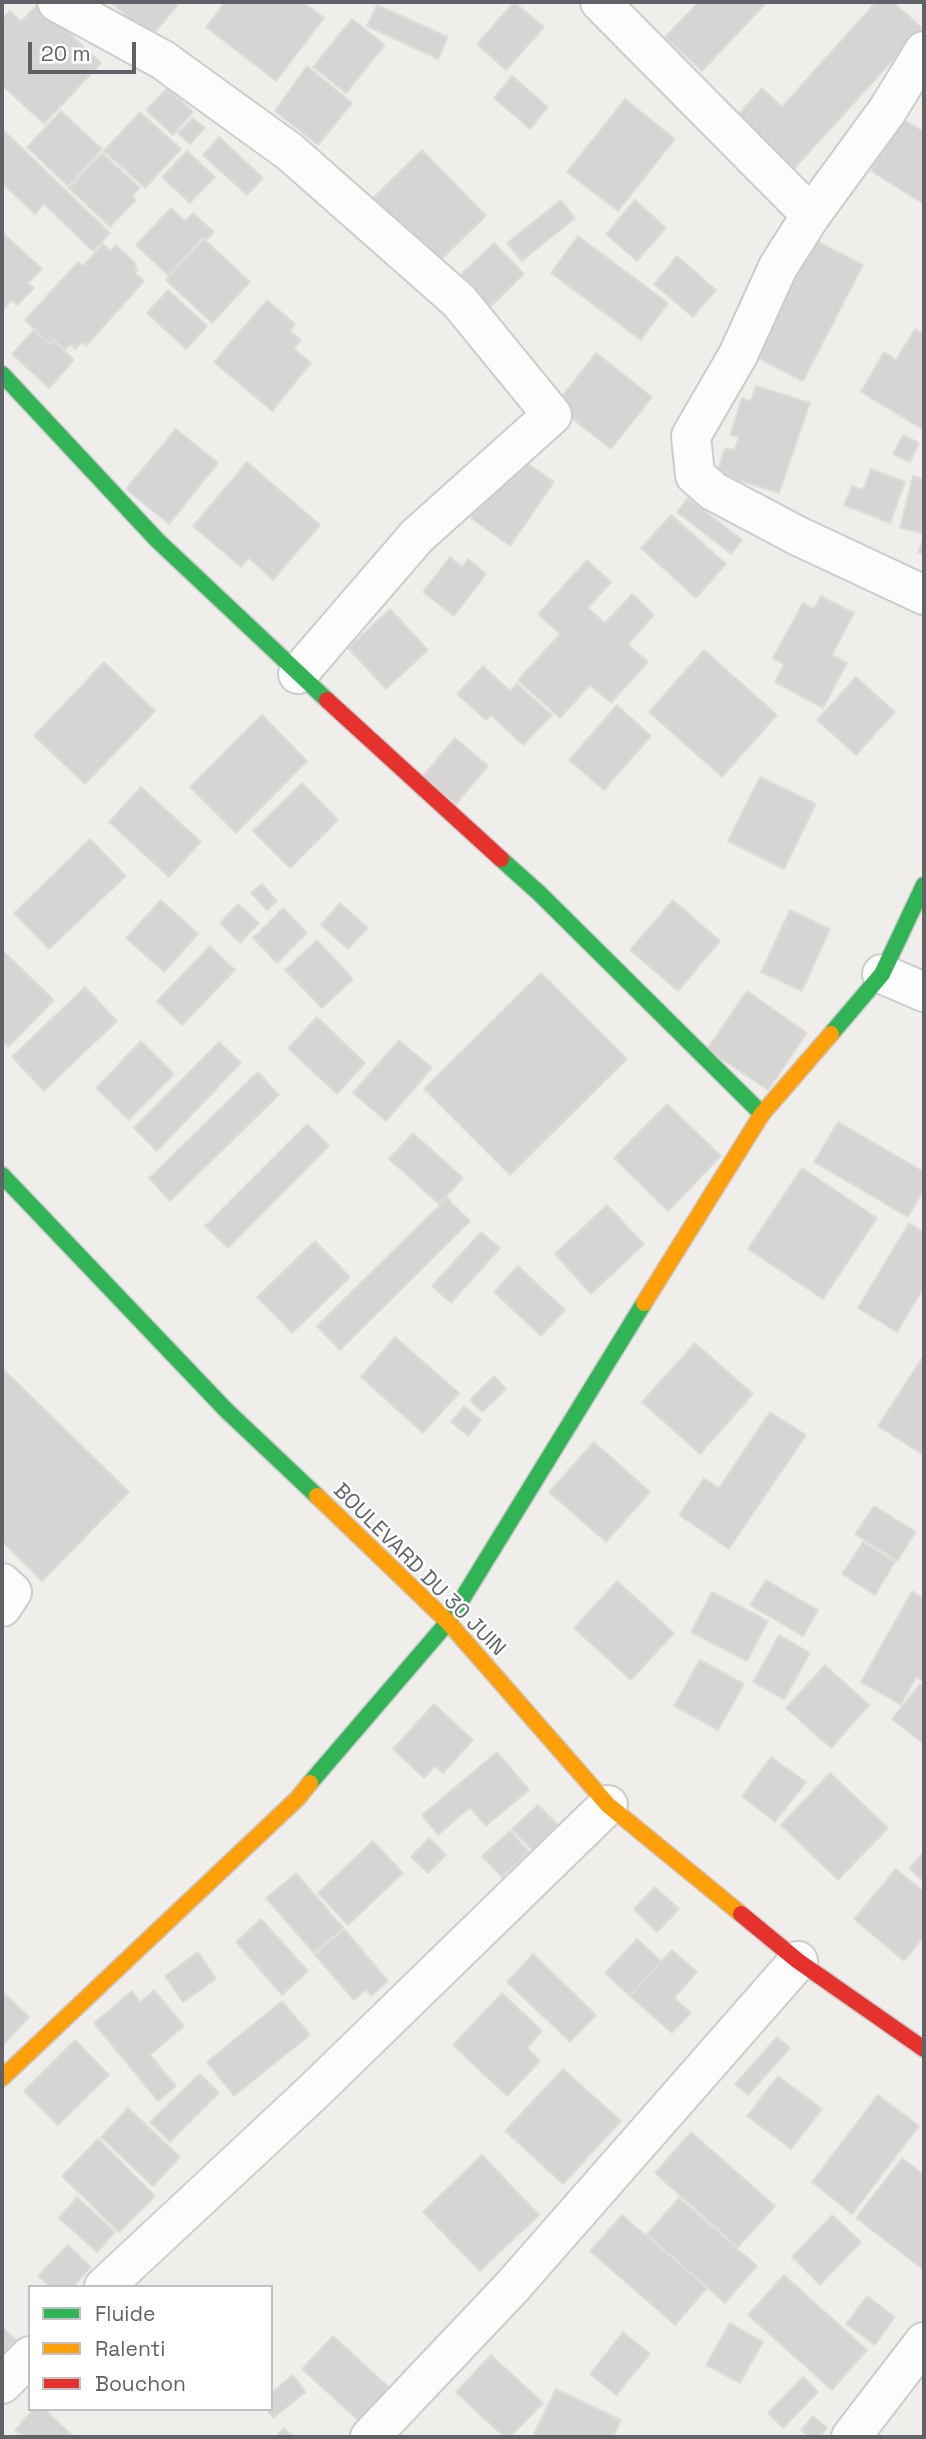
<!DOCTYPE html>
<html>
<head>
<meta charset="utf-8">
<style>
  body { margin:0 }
  #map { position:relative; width:926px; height:2439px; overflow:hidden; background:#efeeea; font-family:"Space Grotesk",sans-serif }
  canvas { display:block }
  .frame { position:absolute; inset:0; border:4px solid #5f6368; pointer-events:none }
  .legend { position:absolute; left:28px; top:2285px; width:245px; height:126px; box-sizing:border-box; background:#fff; border:2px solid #bfc1c3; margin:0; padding:9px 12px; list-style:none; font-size:21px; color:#5f6368 }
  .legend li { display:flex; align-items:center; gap:14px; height:35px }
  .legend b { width:35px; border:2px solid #bfc1c3 }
  .scale { position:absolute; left:28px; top:42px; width:108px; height:32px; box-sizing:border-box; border:4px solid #5f6368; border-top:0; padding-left:9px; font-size:21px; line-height:24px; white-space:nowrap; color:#5f6368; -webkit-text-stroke:5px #fff; paint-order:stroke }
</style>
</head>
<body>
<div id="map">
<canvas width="926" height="2439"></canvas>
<div class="frame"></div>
<ul class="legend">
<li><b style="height:9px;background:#30b455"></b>Fluide</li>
<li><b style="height:9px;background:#ff9f0a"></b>Ralenti</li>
<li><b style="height:9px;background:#e5322d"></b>Bouchon</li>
</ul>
<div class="scale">20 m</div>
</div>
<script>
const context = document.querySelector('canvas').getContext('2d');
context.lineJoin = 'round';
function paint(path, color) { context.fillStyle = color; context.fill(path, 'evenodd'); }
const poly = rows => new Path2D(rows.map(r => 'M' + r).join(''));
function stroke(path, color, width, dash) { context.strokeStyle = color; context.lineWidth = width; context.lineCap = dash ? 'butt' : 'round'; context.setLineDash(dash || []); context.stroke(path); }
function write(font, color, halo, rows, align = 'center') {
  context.font = font + ' "Space Grotesk",sans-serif'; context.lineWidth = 5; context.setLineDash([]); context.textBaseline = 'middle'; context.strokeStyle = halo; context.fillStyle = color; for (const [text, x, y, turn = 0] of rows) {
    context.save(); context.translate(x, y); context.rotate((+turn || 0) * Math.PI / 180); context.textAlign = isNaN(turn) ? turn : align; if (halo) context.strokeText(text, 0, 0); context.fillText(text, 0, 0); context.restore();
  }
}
const building = poly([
  [110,2,180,2,152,36,110,2],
  [225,2,303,2,324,18,276,81,206,27,225,2],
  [514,2,544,27,506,70,477,44,514,2],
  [699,2,767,2,702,71,665,37,699,2],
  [876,2,893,2,922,28,793,170,735,118,762,88,782,107,876,2],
  [38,4,101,63,44,124,2,85,2,19,10,11,21,22,38,4],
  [377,5,448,37,438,59,367,26,377,5],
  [352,19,385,45,346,93,313,67,352,19],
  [307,66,352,103,318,145,275,111,307,66],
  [512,76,548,107,530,129,494,98,512,76],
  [167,88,193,112,173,135,146,110,167,88],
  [625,99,675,139,618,211,567,172,625,99],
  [61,111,102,149,68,186,27,147,61,111],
  [140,112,181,149,145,188,104,151,140,112],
  [193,118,205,128,190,144,178,133,193,118],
  [902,119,924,132,924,204,871,171,902,119],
  [2,129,110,233,93,251,44,204,35,214,2,183,2,129],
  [219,137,263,178,247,195,203,155,219,137],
  [422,150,486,216,429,271,366,205,422,150],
  [187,151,215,177,190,203,162,177,187,151],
  [102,153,140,188,132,196,136,200,110,227,69,188,102,153],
  [561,200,575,218,522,261,507,243,561,200],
  [635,200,666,228,637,261,606,234,635,200],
  [171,208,185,221,193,213,214,232,206,240,203,237,168,275,136,245,171,208],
  [2,232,42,269,28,283,34,288,17,305,12,300,4,309,2,307,2,232],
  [578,236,668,303,641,340,551,273,578,236],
  [810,238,863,265,803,381,750,354,810,238],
  [204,239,250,282,212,323,166,280,204,239],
  [494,243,524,274,481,316,451,284,494,243],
  [103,244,110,251,116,245,136,264,134,266,138,270,135,273,144,281,86,346,82,342,75,349,70,344,65,350,53,339,49,343,25,320,78,262,83,266,103,244],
  [677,256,716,290,693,317,654,284,677,256],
  [168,290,207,326,186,349,147,313,168,290],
  [267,300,295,324,290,331,301,340,294,349,311,363,272,411,214,362,267,300],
  [915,329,924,334,924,430,861,392,884,352,896,360,915,329],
  [34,330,50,344,54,341,74,360,49,388,12,354,34,330],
  [596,353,652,397,611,449,555,405,596,353],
  [756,386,810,403,779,493,717,473,725,448,734,450,739,437,730,435,742,398,751,401,756,386],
  [176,429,218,463,169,524,126,489,176,429],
  [903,435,919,443,910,462,893,454,903,435],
  [524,461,554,482,510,546,471,518,502,473,511,479,524,461],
  [247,462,320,525,273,580,249,558,241,567,193,526,247,462],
  [871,469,905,482,890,523,844,505,852,486,863,490,871,469],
  [913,476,924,479,924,518,921,533,900,528,913,476],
  [688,498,742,540,731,554,677,512,688,498],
  [671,515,726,564,696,598,641,548,671,515],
  [924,539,924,555,918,552,924,539],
  [450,557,462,567,468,559,486,574,454,616,423,592,450,557],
  [587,560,611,582,588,608,605,623,632,594,654,615,628,644,648,662,611,703,590,685,560,718,518,680,560,634,538,614,587,560],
  [821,596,854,613,832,655,847,663,823,708,775,682,784,664,773,658,803,603,814,609,821,596],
  [390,609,428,650,386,689,348,648,390,609],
  [704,650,777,715,722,777,649,712,704,650],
  [104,662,155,711,85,784,34,736,104,662],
  [483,666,510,691,517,684,552,715,523,745,491,715,486,720,457,694,483,666],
  [856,677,895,712,856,755,817,720,856,677],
  [617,705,651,736,604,790,569,760,617,705],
  [262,715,307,761,236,833,190,787,262,715],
  [455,738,488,766,456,804,423,776,455,738],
  [760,777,816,804,784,869,728,841,760,777],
  [302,783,338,820,290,868,253,831,302,783],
  [141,787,201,842,169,877,109,822,141,787],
  [90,839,126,876,49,949,14,913,90,839],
  [262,884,277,901,267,910,251,893,262,884],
  [161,900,198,934,164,972,126,938,161,900],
  [673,900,720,941,678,991,630,950,673,900],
  [340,903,368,928,348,949,321,925,340,903],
  [238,904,259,923,240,943,220,923,238,904],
  [283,908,307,933,277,963,253,938,283,908],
  [790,910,830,929,802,991,761,972,790,910],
  [317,940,353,979,322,1008,285,970,317,940],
  [210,946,235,970,182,1025,157,1001,210,946],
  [2,950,54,1000,8,1047,2,1041,2,950],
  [541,973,627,1059,510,1175,424,1089,541,973],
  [85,987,117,1021,44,1091,12,1057,85,987],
  [747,991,807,1033,768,1090,707,1049,747,991],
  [317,1017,365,1063,337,1094,288,1048,317,1017],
  [399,1040,432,1068,386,1121,353,1093,399,1040],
  [141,1041,174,1074,129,1120,96,1088,141,1041],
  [219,1042,241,1063,157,1151,134,1128,219,1042],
  [258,1072,279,1095,170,1201,149,1178,258,1072],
  [667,1104,721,1156,668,1211,614,1158,667,1104],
  [838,1122,924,1172,924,1189,908,1217,814,1162,838,1122],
  [307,1124,329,1146,228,1248,205,1226,307,1124],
  [413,1133,463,1178,439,1204,389,1159,413,1133],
  [802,1168,877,1218,823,1299,748,1249,802,1168],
  [447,1198,470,1221,340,1350,317,1326,447,1198],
  [607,1205,644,1244,591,1294,555,1254,607,1205],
  [909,1223,924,1232,924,1287,897,1332,858,1308,909,1223],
  [481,1232,500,1248,451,1303,432,1286,481,1232],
  [315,1241,350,1277,292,1333,257,1297,315,1241],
  [518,1266,565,1310,541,1336,494,1292,518,1266],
  [395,1337,459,1393,423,1433,361,1377,395,1337],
  [695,1343,753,1394,700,1454,642,1402,695,1343],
  [922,1358,924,1359,924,1450,922,1454,878,1426,922,1358],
  [2,1368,129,1492,42,1581,2,1541,2,1368],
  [494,1376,506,1389,482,1412,470,1400,494,1376],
  [464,1406,481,1420,468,1436,451,1422,464,1406],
  [770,1412,806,1435,729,1549,679,1515,704,1478,719,1488,770,1412],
  [594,1442,650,1492,606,1542,549,1492,594,1442],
  [874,1506,916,1532,897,1561,855,1534,874,1506],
  [863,1542,895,1562,875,1595,842,1574,863,1542],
  [766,1580,818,1610,803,1636,750,1605,766,1580],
  [617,1581,674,1633,631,1680,574,1628,617,1581],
  [912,1591,924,1599,924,1682,916,1677,901,1705,861,1682,912,1591],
  [712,1592,768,1621,747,1661,691,1632,712,1592],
  [779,1635,810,1653,784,1699,753,1682,779,1635],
  [700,1660,744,1684,718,1730,674,1706,700,1660],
  [825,1665,869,1705,831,1748,786,1708,825,1665],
  [920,1684,924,1687,924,1744,892,1719,920,1684],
  [434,1704,473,1740,443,1773,435,1766,424,1778,393,1749,434,1704],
  [497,1752,529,1790,486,1826,470,1807,438,1835,422,1815,497,1752],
  [771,1757,806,1782,775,1822,742,1796,771,1757],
  [830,1773,888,1828,838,1880,781,1825,830,1773],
  [538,1805,558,1825,532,1850,512,1829,538,1805],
  [510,1831,529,1852,502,1877,482,1856,510,1831],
  [429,1838,446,1855,428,1873,411,1857,429,1838],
  [373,1841,403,1873,348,1925,318,1893,373,1841],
  [924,1852,924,1882,909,1868,924,1852],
  [896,1869,924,1892,924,1936,904,1961,854,1919,896,1869],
  [296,1873,343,1928,314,1953,266,1898,296,1873],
  [655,1887,679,1909,657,1932,634,1909,655,1887],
  [261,1919,308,1971,282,1995,236,1942,261,1919],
  [344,1929,388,1981,371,1996,366,1990,354,2000,315,1955,344,1929],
  [637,1939,661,1961,630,1996,605,1973,637,1939],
  [672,1950,697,1972,674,1998,691,2013,672,2033,630,1996,672,1950],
  [198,1952,216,1979,183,2002,165,1976,198,1952],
  [533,1954,596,2015,570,2042,507,1982,533,1954],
  [154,1990,184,2026,150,2055,176,2086,158,2101,94,2023,132,1991,140,2002,154,1990],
  [4,1993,29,2017,2,2046,2,1995,4,1993],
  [502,1993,542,2031,527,2048,540,2061,507,2096,453,2045,502,1993],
  [282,2001,310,2035,234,2096,207,2062,282,2001],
  [777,2037,790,2048,748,2095,735,2084,777,2037],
  [75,2040,109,2075,58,2125,24,2091,75,2040],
  [563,2069,621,2121,563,2184,505,2131,563,2069],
  [200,2074,219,2093,170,2142,150,2122,200,2074],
  [778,2076,822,2109,791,2149,747,2116,778,2076],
  [878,2095,919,2126,852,2214,812,2182,878,2095],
  [128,2108,180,2157,153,2186,101,2137,128,2108],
  [691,2132,775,2206,738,2247,655,2173,691,2132],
  [98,2139,155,2196,119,2232,62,2176,98,2139],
  [482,2155,539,2215,480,2271,423,2212,482,2155],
  [902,2158,924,2175,924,2270,856,2218,902,2158],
  [77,2197,115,2232,97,2252,59,2218,77,2197],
  [679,2198,757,2266,725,2303,647,2234,679,2198],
  [622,2215,707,2288,675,2325,590,2251,622,2215],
  [832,2215,861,2242,820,2285,792,2257,832,2215],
  [68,2245,91,2267,73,2287,50,2287,38,2276,68,2245],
  [784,2275,867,2350,832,2390,748,2315,784,2275],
  [867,2296,895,2317,875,2345,846,2324,867,2296],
  [730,2323,763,2342,740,2383,706,2365,730,2323],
  [2,2327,16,2340,2,2356,2,2327],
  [623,2332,650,2354,616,2395,590,2374,623,2332],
  [333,2336,391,2389,360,2422,302,2369,333,2336],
  [491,2355,543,2403,510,2437,504,2437,456,2392,491,2355],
  [293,2375,306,2392,273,2418,266,2409,271,2409,271,2393,293,2375],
  [803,2377,818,2392,783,2428,768,2413,803,2377],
  [556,2389,621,2420,613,2437,533,2436,556,2389],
  [34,2409,44,2409,74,2437,23,2437,15,2430,34,2409],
  [813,2416,827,2428,820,2437,809,2437,801,2430,813,2416],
  [284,2428,294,2437,275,2437,284,2428]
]);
paint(building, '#d6d5d3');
stroke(building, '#deddd9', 2);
const street = poly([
  [57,2,163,60,290,152,459,301,552,415,417,536,298,674],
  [600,2,811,215],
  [924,51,887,111,811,215,778,267,738,355,691,436,695,475,713,491,798,536,924,595],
  [882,974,924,992],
  [2,1583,12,1592,2,1607],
  [104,2287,312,2093,608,1805],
  [2,2384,30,2356],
  [370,2437,512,2287,798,1961],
  [851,2437,924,2342]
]);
const fast = poly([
  [2,374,157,540,327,700],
  [501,859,539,893,762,1114],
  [831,1034,882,974,924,885],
  [2,1175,226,1410,317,1496],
  [310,1783,448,1622,644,1303]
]);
const slow = poly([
  [644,1303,762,1114,831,1034],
  [317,1496,448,1622,608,1805,741,1914],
  [2,2078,298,1798,310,1783]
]);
const jam = poly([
  [327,700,501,859],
  [741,1914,798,1961,924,2049]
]);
stroke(street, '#cbcccc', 42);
stroke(fast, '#cacacb', 19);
stroke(slow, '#cacacb', 19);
stroke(jam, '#cacacb', 19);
stroke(street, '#fdfcfc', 38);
stroke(fast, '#30b455', 16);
stroke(slow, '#ff9f0a', 16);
stroke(jam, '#e5322d', 16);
write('21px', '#5f6368', '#fff', [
  ["BOULEVARD DU 30 JUIN",419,1570,45]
]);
</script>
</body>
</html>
